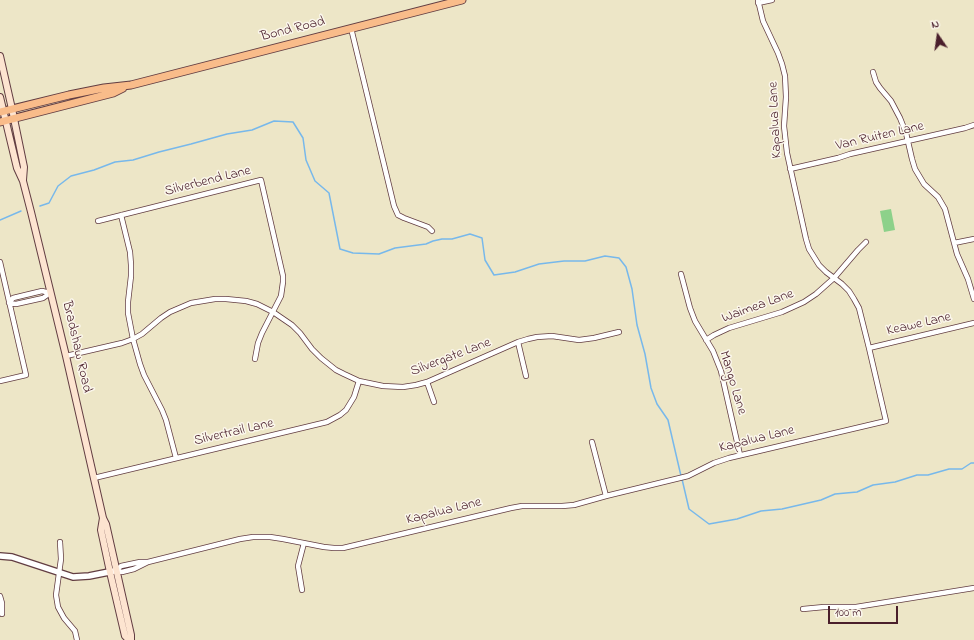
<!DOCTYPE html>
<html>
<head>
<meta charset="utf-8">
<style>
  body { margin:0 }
  #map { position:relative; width:974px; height:640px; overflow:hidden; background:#ede6c7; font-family:"Indie Flower",sans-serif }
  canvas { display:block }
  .north { position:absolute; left:918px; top:16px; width:40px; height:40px; -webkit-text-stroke:3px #fbf7ec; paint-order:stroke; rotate:347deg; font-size:11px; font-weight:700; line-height:16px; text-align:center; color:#4a1f2b }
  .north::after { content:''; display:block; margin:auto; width:14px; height:18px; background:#4a1f2b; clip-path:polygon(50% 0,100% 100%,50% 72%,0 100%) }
  .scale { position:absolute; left:828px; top:606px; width:70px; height:18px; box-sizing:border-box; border:2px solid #4a1f2b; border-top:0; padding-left:5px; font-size:12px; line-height:14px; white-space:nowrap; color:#4a1f2b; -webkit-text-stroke:3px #fbf7ec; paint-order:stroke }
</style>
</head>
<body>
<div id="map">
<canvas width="974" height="640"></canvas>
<div class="north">N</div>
<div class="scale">100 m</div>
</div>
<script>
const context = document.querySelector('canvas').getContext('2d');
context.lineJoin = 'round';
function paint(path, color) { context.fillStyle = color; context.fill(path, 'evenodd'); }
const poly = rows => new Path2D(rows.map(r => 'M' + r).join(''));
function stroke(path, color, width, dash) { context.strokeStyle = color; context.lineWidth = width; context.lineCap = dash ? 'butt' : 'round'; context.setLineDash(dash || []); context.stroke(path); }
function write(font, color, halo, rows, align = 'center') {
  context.font = font + ' "Indie Flower",sans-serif'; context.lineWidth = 3; context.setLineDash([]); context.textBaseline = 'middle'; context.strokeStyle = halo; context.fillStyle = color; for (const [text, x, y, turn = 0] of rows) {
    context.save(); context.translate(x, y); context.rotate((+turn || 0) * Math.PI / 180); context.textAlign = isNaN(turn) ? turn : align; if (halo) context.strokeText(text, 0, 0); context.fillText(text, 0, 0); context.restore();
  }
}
paint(poly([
  [891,209,895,230,884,232,880,211]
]), '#8dd18a');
stroke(poly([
  [40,206,49,203,58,186,71,176,94,170,115,162,133,160,159,152,191,144,227,134,252,130,274,121,293,122,303,138,306,160,315,181,329,193,340,249,353,253,379,254,395,248,426,244,433,241,442,239,452,239,470,234,482,238,485,260,494,275,515,272,539,264,564,261,585,261,605,256,619,258,626,267,632,289,637,325,645,354,651,388,657,404,668,420,681,476],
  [0,220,21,211],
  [682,479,689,509,709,524,737,519,761,511,782,509,821,500,835,494,857,492,873,485,895,482,917,475,928,475,949,469,962,469,971,463,974,463]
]), '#77b8eb', 1.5);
const minor = poly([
  [758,3,772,0],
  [351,28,394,206,398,215,404,218,428,227,432,231],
  [873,72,876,82,880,88,891,101,900,118,906,133,912,159,915,169,924,184,938,197,945,209,957,254,968,279,974,299],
  [790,169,838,158,850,154,965,128,974,125],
  [121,215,130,252,131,265,131,276,128,302,128,313,133,339,140,364,144,375,162,410,166,420,176,458],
  [98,221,261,180,283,276,283,282,281,296,262,333,258,343,255,359],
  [954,243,974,239],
  [0,262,26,375,0,381],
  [681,274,690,308,695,321,713,351,721,371,740,455],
  [9,303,13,298,42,291,50,293],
  [9,303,16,304,43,298,50,293],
  [706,340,714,335,729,328,782,312,804,302,816,294,834,278,858,250,866,242],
  [518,342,526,376],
  [869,348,974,323],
  [66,356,122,343,133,339,142,334,161,318,170,312,191,303,215,299,226,299,246,301,257,304,273,312,292,325,300,333,312,349,321,358,336,370,344,374,359,381,383,386,403,387,416,385,427,382,518,342,528,339,537,337,552,336,579,340,594,338,619,332],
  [427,382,434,402],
  [592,442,606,496],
  [94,478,327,422,340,415,346,410,354,397,359,381],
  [60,542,61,559,56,595,58,607,64,618,75,631,77,640],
  [116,571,122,572,134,569,148,562,240,539,253,537,270,537,283,539,324,547,334,548,343,548,511,508,522,506,562,506,574,505,606,496,688,476,714,463,729,458,886,421,869,348,859,308,854,299,849,291,842,284,826,272,819,265,809,249,806,239,787,153,784,126,786,97,785,76,782,64,778,53,763,21,758,0],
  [116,571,121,566,140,562,148,562],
  [302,590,298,566,304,543],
  [0,596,2,603,2,614],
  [803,609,824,607,856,607,974,588]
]);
const tertiary = poly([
  [0,556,12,557,73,577,89,576,114,571]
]);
const secondary = poly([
  [0,56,12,109,24,167,23,180],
  [0,97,17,168,23,181,31,212,66,356,103,518,106,524,131,635,131,640],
  [103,518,101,530,110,572,125,636,129,640]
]);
const primary = poly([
  [0,112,69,95,104,88,131,85,462,0],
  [0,122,113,93,123,88]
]);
stroke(minor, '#623d42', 6);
stroke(tertiary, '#623d42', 8);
stroke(secondary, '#623d42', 8);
stroke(primary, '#623d42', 9);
stroke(minor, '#fff', 4.5);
stroke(tertiary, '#fff', 5.5);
stroke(secondary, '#fde4d0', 6);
stroke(primary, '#f9bc8a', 7);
write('14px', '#4a1f2b', '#fbf7ec', [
  ["Bond Road",293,30,-14],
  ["Kapalua Lane",776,120,-93],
  ["Van Ruiten Lane",880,137,-13],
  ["Silverbend Lane",208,182,-14],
  ["Waimea Lane",758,307,-20],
  ["Keawe Lane",919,325,-13],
  ["Bradshaw Road",76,347,77],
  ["Silvergate Lane",451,358,-21],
  ["Mango Lane",732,383,73],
  ["Silvertrail Lane",234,433,-13],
  ["Kapalua Lane",757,440,-14],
  ["Kapalua Lane",444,512,-14]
]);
</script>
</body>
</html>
